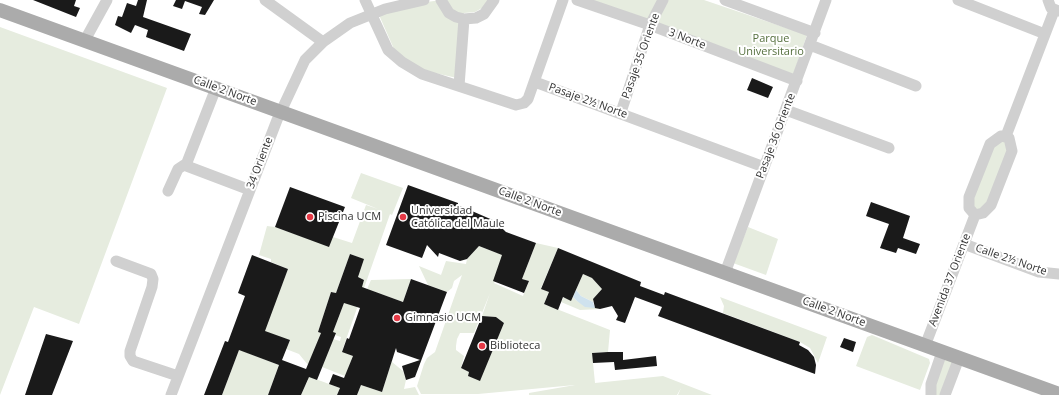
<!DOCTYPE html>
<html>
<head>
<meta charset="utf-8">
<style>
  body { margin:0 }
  canvas { display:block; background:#fff }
</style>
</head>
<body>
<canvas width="1059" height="395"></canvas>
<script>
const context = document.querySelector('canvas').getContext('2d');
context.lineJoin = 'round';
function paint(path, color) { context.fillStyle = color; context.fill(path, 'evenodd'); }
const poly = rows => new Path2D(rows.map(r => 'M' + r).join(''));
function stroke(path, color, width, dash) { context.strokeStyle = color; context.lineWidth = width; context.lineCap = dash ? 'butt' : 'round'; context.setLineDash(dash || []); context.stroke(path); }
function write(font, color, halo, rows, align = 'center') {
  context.font = font + ' "Open Sans",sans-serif'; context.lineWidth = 4; context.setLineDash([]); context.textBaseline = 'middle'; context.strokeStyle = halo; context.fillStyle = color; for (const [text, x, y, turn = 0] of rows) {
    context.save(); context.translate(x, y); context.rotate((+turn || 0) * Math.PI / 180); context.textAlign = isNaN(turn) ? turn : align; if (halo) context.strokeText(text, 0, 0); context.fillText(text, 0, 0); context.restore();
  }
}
paint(poly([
  [441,0,490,0,482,8,475,12,464,13,457,78,426,71,406,61,394,49,379,15,413,4],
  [585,0,704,0,807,35,793,75],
  [0,27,167,88,79,324,34,307,0,395],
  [993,140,1011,142,991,205,979,215,969,197],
  [361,173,403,188,392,215,390,214,342,351,353,356,345,376,322,367,333,339,340,341,341,337,335,335,336,333,333,332,344,303,363,283,364,280,358,277,363,259,350,254,336,293,331,292,318,332,321,333,308,365,299,354,286,349,253,327,268,321,288,269,271,262,271,259,259,255,267,226,275,227,329,246,333,237,352,243,366,205,378,209,351,198],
  [748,227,778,239,766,275,733,263],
  [506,232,511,234,494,283,523,296,529,281,522,279,536,243,558,248,541,288,549,292,544,304,610,330,608,352,592,353,595,383,663,376,712,395,678,395,681,388,677,395,529,395,529,393,575,385,478,394,421,394,417,386,424,364,427,358,435,352,462,275,454,281,452,288,447,292,428,285,419,266,446,277,441,275,446,261,466,264,467,259,479,246,497,253],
  [490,293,482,316,496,317,504,323,480,380,468,376,469,372,461,368,464,356,456,350,456,346,457,339,460,333,474,333],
  [583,274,592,278,602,289,593,299,593,302,581,296,576,290],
  [411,279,403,302,367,289,371,280],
  [564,297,571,300,573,297,577,301,600,309,580,310,561,302],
  [720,297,827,337,818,363,810,348,800,342,723,313,724,306],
  [872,335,929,359,930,363,920,390,856,366,867,337],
  [240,347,240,350,279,365,268,395,222,395],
  [942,352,959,358,945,395,931,395],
  [394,354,392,362,403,371,406,380,404,389,415,387,419,395,357,395,361,385,382,392],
  [283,367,340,388,337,395,301,395,308,380]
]), '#e6ecdf');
paint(poly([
  [576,290,581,296,593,302,595,308,585,307,577,301,573,297]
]), '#cfe2ee');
paint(poly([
  [33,0,76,0,74,6,80,8,76,17],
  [138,0,147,0,143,17,191,34,184,51,146,37,148,30,135,25,131,33,115,25,118,16,122,17,127,3,136,6],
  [176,0,214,0,205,15,199,14,202,7,185,1,182,9,173,6],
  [752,78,773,87,768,98,747,90],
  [408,185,458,203,458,205,495,221,506,232,536,243,522,279,529,281,524,293,493,281,502,255,479,246,467,259,460,261,439,253,438,257,427,245,422,258,386,245],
  [290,187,345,207,329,247,275,227],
  [871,202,910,216,903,238,920,244,916,254,898,248,896,253,880,248,889,224,866,216],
  [558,248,641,282,640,286,664,295,665,292,800,342,799,345,808,350,814,357,816,365,815,374,658,316,662,307,635,297,625,323,616,320,618,316,612,306,600,309,595,308,593,299,602,289,592,278,583,274,571,301,563,297,558,310,544,304,549,292,541,289],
  [350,254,364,259,358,277,364,280,362,287,403,302,411,279,447,292,415,377,406,380,402,366,420,360,397,352,396,348,382,392,361,385,357,395,337,395,340,388,329,384,333,374,344,378,353,356,342,352,347,338,349,339,360,308,344,303,333,332,336,333,317,380,309,377,301,395,268,395,279,365,239,350,222,395,204,395,225,341,228,342,245,296,238,293,252,255,288,269,265,331,290,340,282,360,306,369,321,333,318,332,331,292,336,293],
  [482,316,496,317,504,323,480,381,468,376,469,372,461,368],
  [46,334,73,341,52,395,25,395],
  [844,338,856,342,853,352,840,347],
  [608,352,623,352,623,360,656,356,657,366,615,370,614,362,593,363,592,353]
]), '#1a1a1a');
stroke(poly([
  [265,0,323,42],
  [365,0,388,50,402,62,422,74,516,105,524,103,528,99,563,0],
  [441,0,449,13,456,17,464,19,476,18,484,14,494,0],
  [577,0,650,25,797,81],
  [725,0,815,33],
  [958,0,1045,34],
  [1048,0,1051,8,1059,11],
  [85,40,107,0],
  [810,45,916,86],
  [535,82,764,167],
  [459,86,464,19],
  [786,110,889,148],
  [621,112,650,25,663,0],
  [1001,136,1009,138,1012,151,991,205,983,213,975,215,969,208,969,197,990,144,1001,136],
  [1006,136,1054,11],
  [186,165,216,88],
  [168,191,178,169,184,165,250,190],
  [964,244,1039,272,1059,274],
  [116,261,151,274,153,279,152,287,130,351,130,356,133,361,178,376],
  [725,273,826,0],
  [925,346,975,215],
  [171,395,277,120,305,60,323,42,350,23,385,9,424,0],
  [931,395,931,384,942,352],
  [945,395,959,358]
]), '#d0d0d0', 11);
stroke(poly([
  [0,10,1059,394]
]), '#ababab', 14);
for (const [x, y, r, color] of [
  [310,217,4,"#e63946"],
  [403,217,4,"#e63946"],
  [397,318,4,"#e63946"],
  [482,346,4,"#e63946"]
]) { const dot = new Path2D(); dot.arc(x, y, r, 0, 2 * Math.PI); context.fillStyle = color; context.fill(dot); stroke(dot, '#fff', 1.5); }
write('11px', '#333', '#fff', [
  ["3 Norte",687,39,21],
  ["Pasaje 35 Oriente",641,56,-70],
  ["Calle 2 Norte",225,91,20],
  ["Pasaje 2½ Norte",588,101,20],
  ["Pasaje 36 Oriente",776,136,-69],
  ["34 Oriente",260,163,-69],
  ["Calle 2 Norte",530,202,20],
  ["Calle 2½ Norte",1011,260,19],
  ["Avenida 37 Oriente",950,280,-69],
  ["Calle 2 Norte",834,312,20]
]);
write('11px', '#56703f', '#fff', [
  ["Parque",771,39],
  ["Universitario",771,52]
]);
write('11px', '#333', '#fff', [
  ["Universidad",411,211],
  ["Católica del Maule",411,224],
  ["Piscina UCM",318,217],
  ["Gimnasio UCM",405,318],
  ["Biblioteca",490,346]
], 'left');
</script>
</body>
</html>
